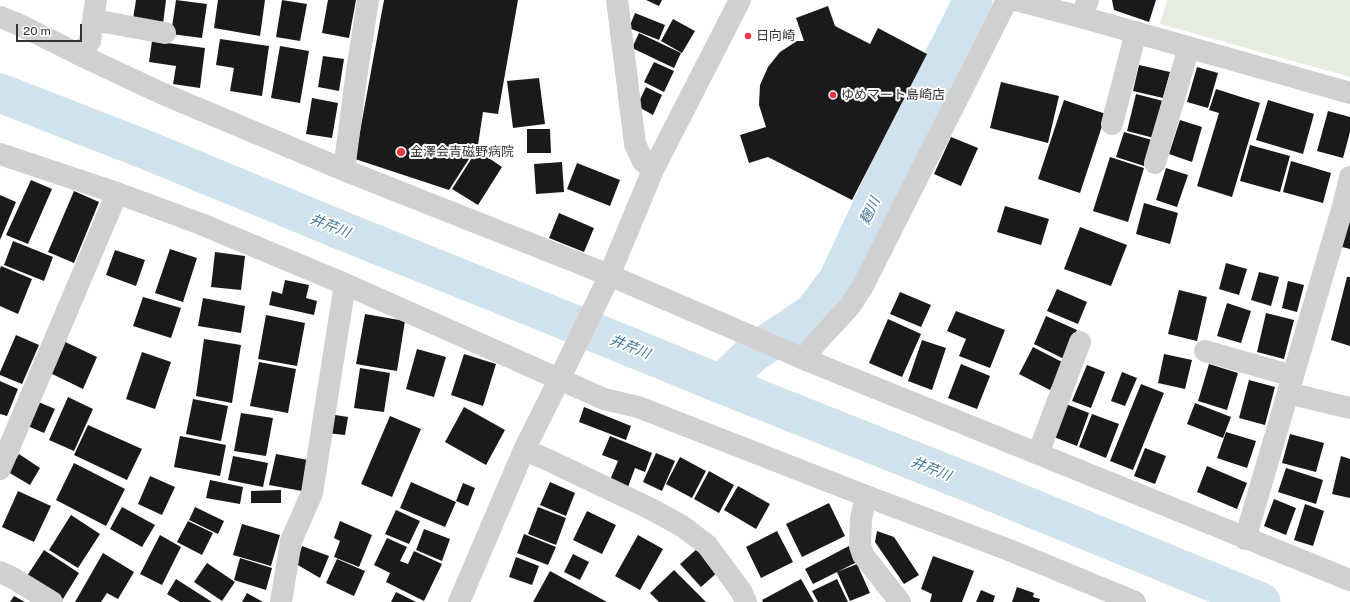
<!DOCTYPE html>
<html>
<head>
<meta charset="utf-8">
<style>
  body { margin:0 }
  #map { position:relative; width:1350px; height:602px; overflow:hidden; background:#fff; font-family:"Public Sans",sans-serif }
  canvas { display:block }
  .scale { position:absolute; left:16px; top:24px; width:66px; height:18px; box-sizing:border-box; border:2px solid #333; border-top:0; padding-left:5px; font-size:12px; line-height:14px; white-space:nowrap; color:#333; -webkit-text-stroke:3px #fff; paint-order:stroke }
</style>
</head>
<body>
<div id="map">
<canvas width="1350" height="602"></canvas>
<div class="scale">20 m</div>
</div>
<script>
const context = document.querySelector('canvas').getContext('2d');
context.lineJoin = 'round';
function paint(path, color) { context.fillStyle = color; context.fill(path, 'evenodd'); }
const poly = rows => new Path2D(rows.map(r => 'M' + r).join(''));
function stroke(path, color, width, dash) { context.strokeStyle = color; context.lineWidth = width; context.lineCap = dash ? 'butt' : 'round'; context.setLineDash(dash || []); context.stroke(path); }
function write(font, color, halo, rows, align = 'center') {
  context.font = font + ' "Public Sans","Noto Sans JP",sans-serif'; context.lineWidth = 4; context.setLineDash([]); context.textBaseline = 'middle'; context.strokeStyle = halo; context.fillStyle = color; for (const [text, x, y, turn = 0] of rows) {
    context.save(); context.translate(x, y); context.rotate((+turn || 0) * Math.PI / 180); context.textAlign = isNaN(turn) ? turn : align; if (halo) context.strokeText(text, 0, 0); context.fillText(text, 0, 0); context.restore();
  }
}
paint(poly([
  [1167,0,1350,0,1350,77,1160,24]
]), '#e6ecdf');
stroke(poly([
  [0,93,149,151,343,231,559,318,721,384,985,489,1261,602],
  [721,384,753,353,813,313,838,280,910,125,973,0]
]), '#cfe2ee', 39);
paint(poly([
  [136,0,166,0,163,24,133,19],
  [176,0,207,4,202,38,171,34],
  [218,0,265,0,260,36,214,28],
  [282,0,307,4,300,41,276,37],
  [328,0,356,0,349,38,322,33],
  [384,0,518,0,498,114,483,112,478,145,449,190,355,159],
  [646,0,662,0,659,6],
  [1112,0,1156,0,1149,22,1114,10],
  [828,6,835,26,870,44,878,28,927,54,852,200,768,157,749,163,740,135,766,127,759,105,760,85,768,67,780,52,797,41,804,41,796,18],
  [635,13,665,25,659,40,629,28],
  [673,19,695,31,682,53,661,41],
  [639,33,681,53,674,68,632,48],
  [220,39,269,46,262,96,230,91,234,68,216,65],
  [152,41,205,48,200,88,173,84,176,66,149,62],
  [280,46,309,51,300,103,271,98],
  [323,56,344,59,339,91,318,87],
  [654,62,674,71,664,92,644,82],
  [1139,65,1170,72,1163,98,1133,91],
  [1197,67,1218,73,1208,108,1187,102],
  [539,78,545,124,513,128,507,81],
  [1001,82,1059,96,1048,143,990,128],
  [646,87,662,95,653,115,637,106],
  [1216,89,1260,103,1232,197,1197,186,1219,113,1209,110],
  [1136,94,1163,101,1154,138,1127,131],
  [312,98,338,103,332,138,306,134],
  [1064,100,1106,114,1080,193,1038,179],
  [1268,100,1314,114,1303,154,1256,140],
  [1328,111,1350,117,1350,132,1343,158,1317,151],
  [1180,120,1202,127,1192,162,1169,154],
  [527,129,550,129,551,153,527,153],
  [1124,132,1152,140,1144,166,1116,157],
  [951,137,978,148,961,186,934,174],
  [1250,145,1290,156,1280,192,1240,181],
  [477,150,502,167,478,205,452,189],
  [1110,157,1144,168,1128,222,1093,211],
  [1291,161,1331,173,1323,203,1283,192],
  [562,162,564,192,536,194,534,164],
  [577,163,620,180,610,206,567,189],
  [1166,168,1188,175,1177,207,1156,200],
  [31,180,52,189,28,244,6,235],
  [74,191,99,202,74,263,48,252],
  [0,195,16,202,0,240],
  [1144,203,1178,213,1170,244,1136,234],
  [1005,206,1049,219,1041,245,997,232],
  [559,213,594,228,584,252,549,238],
  [1350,220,1350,249,1342,247],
  [1080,227,1127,245,1111,286,1064,269],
  [13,241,53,257,44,281,4,265],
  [170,249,197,258,183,302,155,293],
  [115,250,145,260,136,286,106,275],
  [215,252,245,256,241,290,211,287],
  [1226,263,1247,269,1239,295,1219,289],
  [1,266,32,279,18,314,0,306,0,269],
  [1259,272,1279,277,1271,306,1251,300],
  [1347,277,1350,277,1350,346,1331,340],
  [285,280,309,285,306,298,317,301,314,315,269,305,272,291,282,294],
  [1288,281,1304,285,1297,312,1282,308],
  [1057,289,1087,302,1078,324,1047,311],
  [1179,290,1207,297,1197,341,1168,334],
  [900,292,931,305,921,327,890,314],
  [143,297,181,308,171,338,133,326],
  [203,298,245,306,241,333,198,326],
  [1227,303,1251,311,1241,343,1217,336],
  [956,311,1005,330,990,368,959,356,966,339,947,331],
  [1266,313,1294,320,1284,359,1257,352],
  [365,314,405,321,397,371,356,364],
  [266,315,305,323,297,366,258,359],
  [1046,316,1077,330,1064,359,1034,344],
  [888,319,921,334,902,377,869,363],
  [16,335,39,345,22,384,0,375,0,372],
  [204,339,241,345,232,403,196,396],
  [61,340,97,357,83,389,46,371],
  [922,340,946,348,932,390,908,381],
  [1033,347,1064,363,1050,390,1019,374],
  [417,349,446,357,434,397,406,389],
  [142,352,171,362,155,409,126,399],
  [464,354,496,364,483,406,451,395],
  [1164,354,1192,360,1185,389,1158,383],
  [259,362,296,369,288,413,250,406],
  [961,364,990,376,977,409,948,398],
  [1209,364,1238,373,1227,410,1198,401],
  [1087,365,1105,372,1091,408,1072,401],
  [360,368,390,373,384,412,354,408],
  [1122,372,1137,378,1125,406,1111,401],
  [1249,380,1275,387,1265,425,1239,418],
  [0,381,18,389,7,416,0,414],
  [1141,384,1164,393,1133,470,1110,461],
  [68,397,93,409,74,451,49,440],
  [193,399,228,406,221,441,186,434],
  [34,400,55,409,44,433,23,424],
  [1195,403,1231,417,1223,438,1187,424],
  [1066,404,1089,413,1077,446,1054,437],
  [464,407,505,430,486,465,445,442],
  [584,407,631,426,626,440,579,422],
  [241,413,273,418,266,456,234,451],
  [329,414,348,417,345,435,327,433],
  [1092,414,1119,424,1106,458,1079,447],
  [390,416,421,429,392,497,361,484],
  [88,425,142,449,127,480,74,455],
  [1226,432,1256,441,1247,468,1217,458],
  [1290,434,1324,443,1316,472,1282,463],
  [180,436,226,445,220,476,174,467],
  [610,436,652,453,645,472,635,468,628,487,610,480,618,461,602,455],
  [1145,448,1166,456,1155,484,1134,476],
  [656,453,675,461,662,491,643,482],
  [19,454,40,468,30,485,8,472],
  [276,454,308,460,302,491,269,485],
  [233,456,268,463,263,487,228,480],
  [1341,456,1350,459,1350,498,1332,494],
  [680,457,706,471,692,498,666,484],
  [74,463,125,489,106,526,56,500],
  [1207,466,1247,483,1237,509,1197,492],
  [1286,468,1323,480,1316,504,1278,492],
  [709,471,734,485,719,513,694,499],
  [150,476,175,487,162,515,138,504],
  [210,480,243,487,240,504,206,498],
  [411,482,456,502,445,527,400,508],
  [550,482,575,493,566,516,540,505],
  [463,483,475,488,468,506,456,501],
  [738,486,770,504,756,529,724,510],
  [281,490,281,503,251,503,251,491],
  [18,491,51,506,34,542,2,527],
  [1274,499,1296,508,1286,535,1264,526],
  [829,503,845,536,802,557,786,524],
  [1305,504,1324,511,1313,546,1294,540],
  [122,507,155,525,142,547,110,529],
  [195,507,224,521,218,534,189,520],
  [538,507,566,518,556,545,528,534],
  [396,510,420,521,409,544,385,534],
  [587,511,616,525,602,554,573,540],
  [71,515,100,534,78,568,49,550],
  [188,521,213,533,202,555,177,542],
  [340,521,372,535,359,567,334,557,340,541,334,538],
  [242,524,280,535,271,566,233,555],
  [424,529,450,539,442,561,416,550],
  [777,531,793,562,761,578,746,547],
  [877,531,894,537,919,575,904,584,875,542],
  [524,534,556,547,548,565,517,553],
  [160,535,181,547,162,585,140,574],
  [638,535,663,549,640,590,615,576],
  [387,538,407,547,400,561,408,564,414,551,442,564,424,601,386,582,390,573,374,565],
  [302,546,329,556,320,578,296,564],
  [849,546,857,562,813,584,805,569],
  [698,548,719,571,701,587,680,564],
  [44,550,79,573,63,599,27,576],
  [103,553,134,572,118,599,107,593,101,602,75,602],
  [573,554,589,562,580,580,564,572],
  [933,556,974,571,962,602,930,602,932,594,921,589],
  [516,557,539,566,532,585,509,577],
  [240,558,272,568,266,590,234,580],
  [337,559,365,571,354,596,326,583],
  [207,563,235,582,222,601,194,582],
  [857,564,870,593,850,601,837,572],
  [674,570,706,602,659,602,650,593],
  [550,571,607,602,533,602],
  [176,579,212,602,180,602,167,594],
  [801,579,814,602,763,602,762,600],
  [837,579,848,602,818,602,812,591],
  [1017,587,1034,593,1033,597,1040,599,1039,602,1012,602],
  [981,590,995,596,993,602,976,602],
  [396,592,416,602,391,602],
  [247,593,263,602,242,602],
  [14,596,25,602,10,602]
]), '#1a1a1a');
stroke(poly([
  [617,0,635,144,643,161,653,170],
  [1016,0,1081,17,1350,93],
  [0,17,20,25,80,55,161,93,344,170,609,275,804,359,1350,580],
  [1081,17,1088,0],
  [93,20,165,33],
  [80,55,90,41,96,0],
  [1112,124,1136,32],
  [0,154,117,193,201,224,345,284,604,399,638,407,866,496,1009,550,1135,602],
  [1155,163,1189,47],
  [344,170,357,71,368,0],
  [1205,351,1293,376],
  [804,359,815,344,850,306,863,286,1007,0],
  [1288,393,1350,408],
  [524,450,546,459,651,509,682,526,707,545,741,591,746,602],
  [1038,454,1080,342],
  [0,469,117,193],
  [866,496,861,519,860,546,863,555,900,602],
  [1245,539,1343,206,1350,177],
  [0,572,13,578,52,602],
  [281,602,291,541,312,493,345,284],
  [459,602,524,450,559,380,606,283,653,170,740,0]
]), '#d0d0d0', 22);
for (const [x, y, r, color] of [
  [748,36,4,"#e63946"],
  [833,95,4,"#e63946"],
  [401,152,5,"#e63946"]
]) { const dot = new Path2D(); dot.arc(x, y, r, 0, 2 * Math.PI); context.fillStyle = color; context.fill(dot); stroke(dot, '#fff', 1.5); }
write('13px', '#333', '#fff', [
  ["日向崎",756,36],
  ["ゆめマート島崎店",841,95],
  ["金澤会青磁野病院",410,152]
], 'left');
write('italic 14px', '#3f7597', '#fff', [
  ["麹川",870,211,-65],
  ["井芹川",330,226,22],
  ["井芹川",630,347,22],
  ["井芹川",931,469,22]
]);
</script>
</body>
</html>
